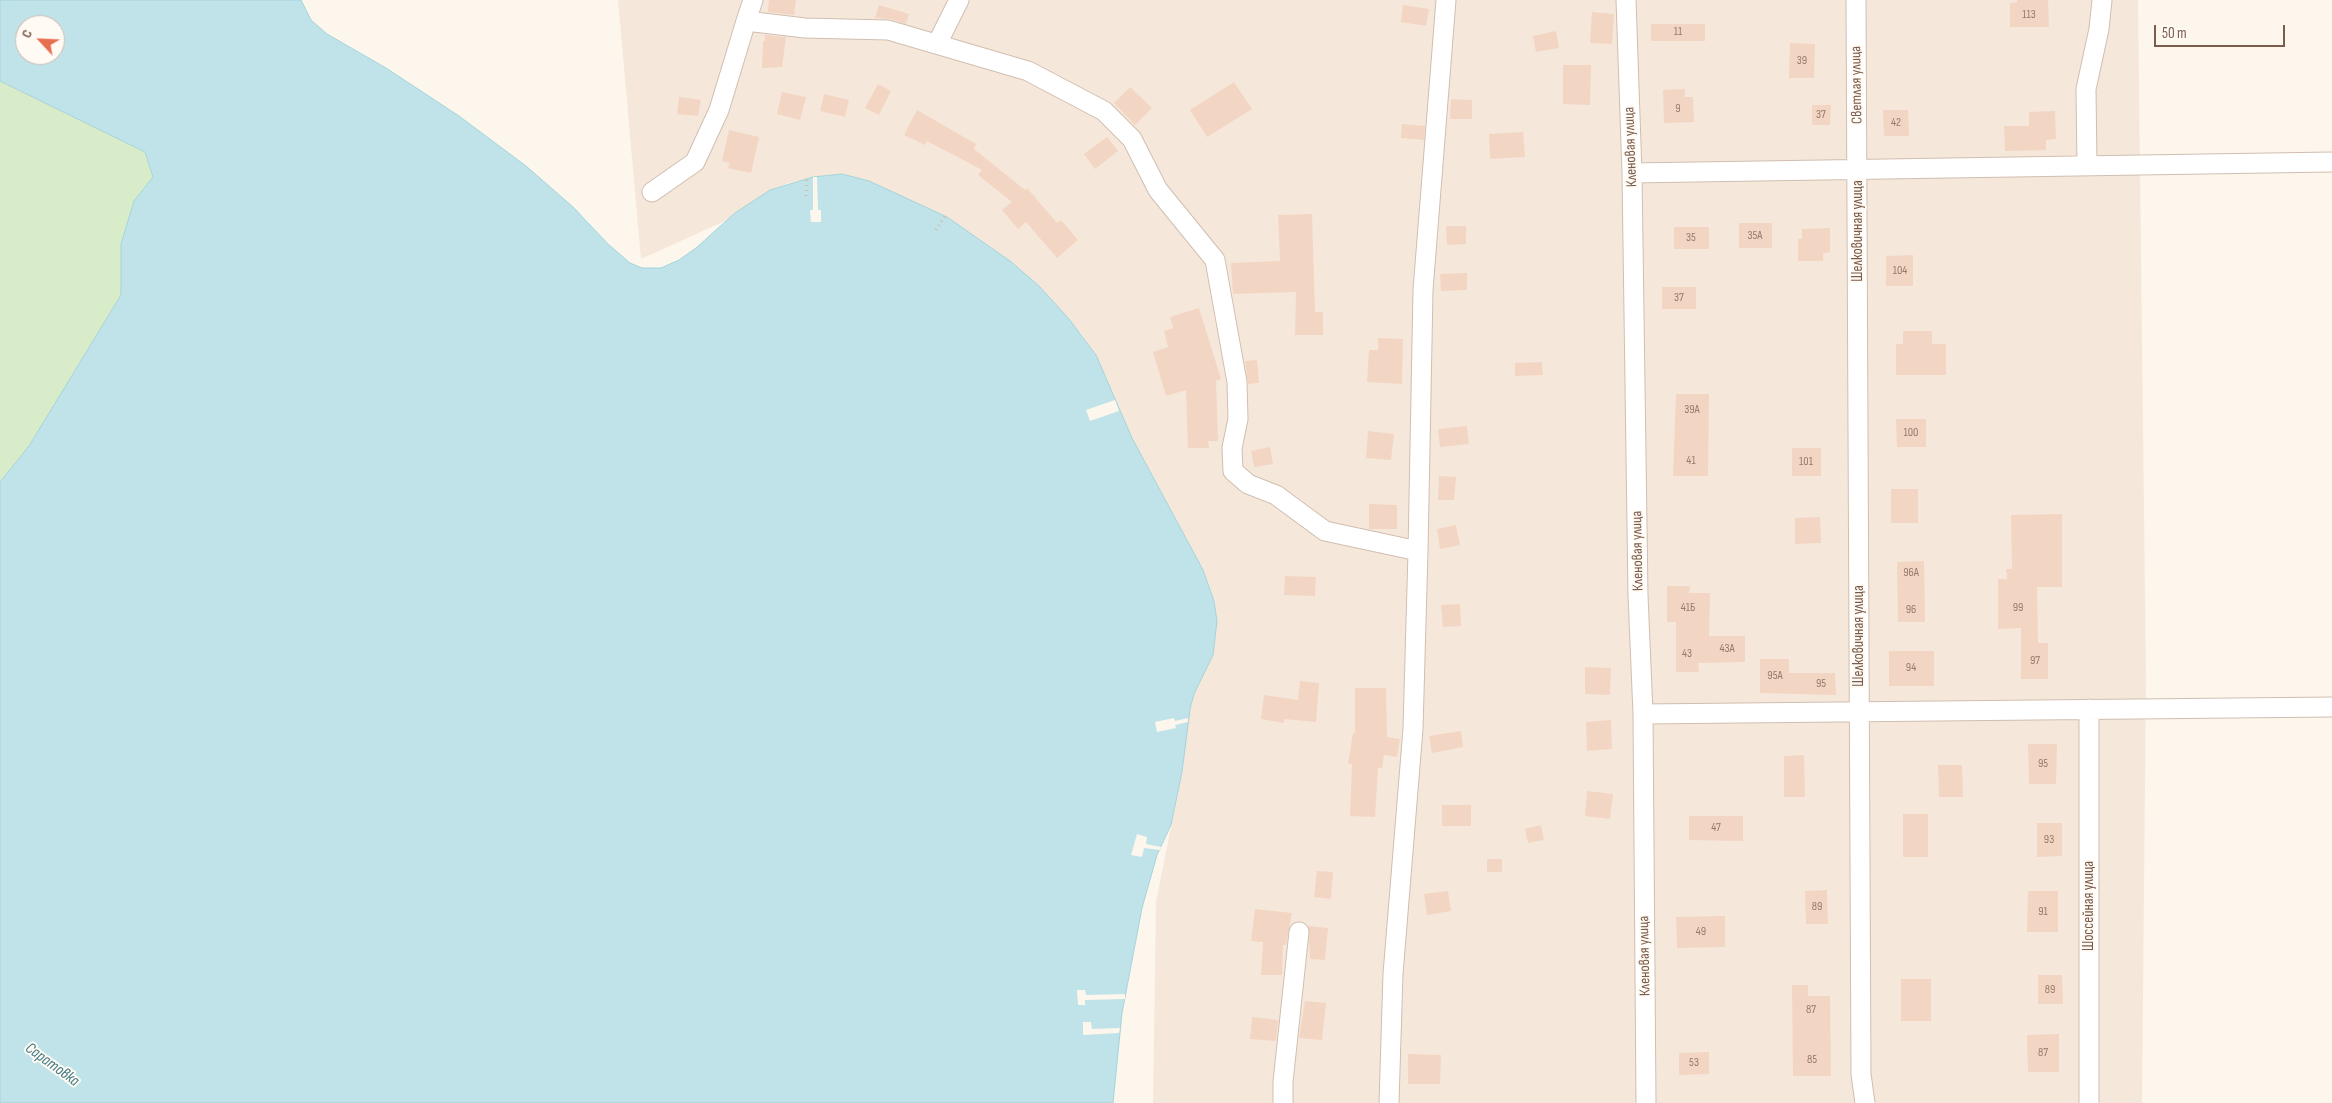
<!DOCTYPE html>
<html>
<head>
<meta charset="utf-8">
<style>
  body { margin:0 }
  #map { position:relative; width:2332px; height:1103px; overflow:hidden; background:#fdf6ec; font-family:"Sofia Sans Condensed",sans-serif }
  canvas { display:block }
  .north { position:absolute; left:15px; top:15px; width:50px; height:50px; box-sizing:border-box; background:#fffaf3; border:1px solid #cabbb1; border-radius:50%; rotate:295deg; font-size:14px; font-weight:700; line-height:20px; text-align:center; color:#7a5c4d }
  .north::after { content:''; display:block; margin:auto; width:18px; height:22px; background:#e76f51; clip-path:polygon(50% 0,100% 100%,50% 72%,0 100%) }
  .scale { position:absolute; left:2154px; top:25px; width:131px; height:22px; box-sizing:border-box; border:2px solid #7a5c4d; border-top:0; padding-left:6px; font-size:15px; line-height:18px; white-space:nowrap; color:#7a5c4d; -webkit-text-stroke:4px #fffaf3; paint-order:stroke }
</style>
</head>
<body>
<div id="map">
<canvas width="2332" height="1103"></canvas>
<div class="north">С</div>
<div class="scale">50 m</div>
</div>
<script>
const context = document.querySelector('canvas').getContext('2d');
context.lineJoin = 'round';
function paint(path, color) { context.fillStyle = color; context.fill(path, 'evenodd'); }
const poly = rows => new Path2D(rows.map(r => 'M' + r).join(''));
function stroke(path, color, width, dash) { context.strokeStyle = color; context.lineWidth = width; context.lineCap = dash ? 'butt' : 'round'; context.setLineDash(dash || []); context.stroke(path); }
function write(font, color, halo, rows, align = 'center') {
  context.font = font + ' "Sofia Sans Condensed",sans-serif'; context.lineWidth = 4; context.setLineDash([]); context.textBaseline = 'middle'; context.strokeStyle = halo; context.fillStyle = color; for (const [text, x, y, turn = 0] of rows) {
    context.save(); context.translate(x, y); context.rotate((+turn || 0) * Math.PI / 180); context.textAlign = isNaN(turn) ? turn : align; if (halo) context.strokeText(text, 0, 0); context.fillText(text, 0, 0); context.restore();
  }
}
paint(poly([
  [618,0,2138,0,2146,680,2142,1103,1153,1103,1156,902,1182,772,1188,718,1194,694,1213,655,1217,621,1214,601,1203,570,1132,438,1096,355,1083,336,1039,287,1010,261,945,216,824,176,789,183,770,190,727,220,641,259]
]), '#f5e8da');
paint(poly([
  [0,81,145,152,153,177,134,201,121,244,121,295,29,446,0,482]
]), '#d8ecc9');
const water = poly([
  [0,0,301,0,311,20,327,34,386,68,459,116,526,166,573,207,608,244,630,263,642,268,661,268,679,260,696,248,735,213,770,190,813,177,842,174,869,181,947,217,1010,261,1039,286,1069,319,1096,355,1132,438,1203,570,1214,601,1217,621,1213,655,1194,694,1190,709,1182,772,1171,825,1157,855,1142,908,1122,1013,1113,1103,0,1103,0,482,29,446,121,295,121,244,134,201,153,177,145,152,0,81,0,0],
  [25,25,55,25,55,55,25,55,25,25]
]);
paint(water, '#bfe3e8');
stroke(water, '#a5d3da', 1);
paint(poly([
  [813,177,817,177,818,210,821,210,821,222,811,222,810,210,813,210],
  [1115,400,1119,411,1090,421,1086,410],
  [1174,718,1175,721,1188,718,1188,722,1175,725,1176,728,1157,732,1155,722],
  [1137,834,1147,837,1146,844,1161,847,1160,850,1144,848,1142,857,1131,855],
  [1077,990,1085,990,1086,995,1125,994,1125,999,1085,1000,1085,1005,1078,1005],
  [1083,1022,1091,1022,1092,1029,1120,1028,1119,1033,1083,1035]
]), '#fdf6ec');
paint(poly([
  [769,0,796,0,794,15,768,12],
  [2017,0,2048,0,2049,27,2010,27,2010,3,2017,2],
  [879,5,909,14,906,24,891,19,875,18],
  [1403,5,1429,9,1426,26,1401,22],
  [1592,12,1614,14,1612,44,1590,43],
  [1651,24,1705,24,1705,41,1651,41],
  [1556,31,1559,48,1536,52,1533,36],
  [765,35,786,37,782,67,762,68,763,41,765,41],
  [1790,43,1815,44,1814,78,1789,78],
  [1563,65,1591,65,1590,105,1563,104],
  [1234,82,1252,109,1207,137,1190,110],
  [878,84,891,91,879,115,865,108],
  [1130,87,1152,108,1135,125,1114,103],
  [1685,89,1685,97,1693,97,1694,122,1664,123,1663,90],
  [782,92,806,97,800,120,777,114],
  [824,94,849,100,845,117,820,111],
  [679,97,701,100,698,116,677,114],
  [1451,99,1472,100,1472,119,1450,119],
  [1812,105,1831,105,1830,125,1812,125],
  [917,110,976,144,974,149,1025,190,1027,188,1057,223,1061,220,1078,240,1057,258,1026,222,1018,229,1002,210,1012,202,978,175,982,170,927,141,925,145,904,135],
  [1883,110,1908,110,1909,136,1884,136],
  [2055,111,2056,139,2046,140,2046,150,2005,151,2004,126,2029,126,2029,112],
  [1402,124,1425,126,1424,140,1401,138],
  [729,130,759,137,751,173,728,168,730,163,722,161],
  [1523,132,1525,157,1490,159,1489,134],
  [1107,137,1118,151,1095,169,1084,154],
  [1312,214,1315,312,1323,312,1323,335,1295,335,1296,292,1233,294,1231,263,1280,261,1278,215],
  [1739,223,1772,223,1772,248,1739,248],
  [1446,226,1466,226,1466,244,1447,245],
  [1674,227,1709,227,1709,249,1674,249],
  [1830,228,1830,252,1823,253,1823,261,1798,261,1798,239,1802,239,1802,229],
  [1913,255,1913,286,1886,286,1886,256],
  [1467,273,1467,290,1441,291,1440,274],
  [1662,287,1696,287,1696,309,1662,309],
  [1199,308,1221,379,1216,381,1218,441,1208,441,1209,448,1188,448,1186,390,1166,396,1153,352,1168,347,1164,331,1173,328,1170,317],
  [1903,331,1932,331,1932,344,1946,344,1946,375,1896,375,1896,344,1903,344],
  [1378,338,1403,339,1402,384,1367,382,1369,350,1378,350],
  [1257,360,1259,383,1248,384,1245,361],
  [1542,362,1543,375,1515,376,1515,363],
  [1676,394,1709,394,1708,476,1673,476],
  [1896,419,1926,419,1926,447,1897,447],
  [1467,426,1469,444,1440,447,1438,429],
  [1368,431,1394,434,1391,460,1366,458],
  [1270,447,1273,464,1254,467,1251,451],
  [1792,448,1821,448,1821,476,1792,476],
  [1439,476,1456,477,1454,500,1438,500],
  [1891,489,1918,489,1918,523,1891,523],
  [1369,504,1397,505,1397,529,1369,529],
  [2062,514,2062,587,2037,587,2038,643,2048,643,2048,679,2021,679,2021,628,1998,629,1998,579,2007,579,2006,569,2012,569,2011,515],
  [1820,517,1821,543,1795,544,1795,518],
  [1456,525,1460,545,1440,549,1437,529],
  [1924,561,1925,622,1898,622,1897,562],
  [1285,576,1316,577,1315,596,1284,595],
  [1667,586,1690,586,1689,593,1710,593,1709,636,1745,636,1745,662,1698,663,1699,672,1676,672,1676,622,1667,622],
  [1460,604,1461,626,1443,627,1441,605],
  [1889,651,1934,651,1934,686,1889,686],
  [1760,659,1789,659,1789,673,1835,673,1836,695,1760,693],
  [1585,667,1611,668,1610,695,1585,694],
  [1300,681,1319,683,1316,722,1284,719,1284,723,1261,719,1264,695,1298,700],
  [1355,688,1386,688,1387,737,1400,739,1397,757,1384,755,1382,768,1378,768,1375,817,1350,816,1352,764,1348,764,1353,733,1355,733],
  [1611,720,1612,749,1587,751,1586,722],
  [1461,731,1463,747,1432,753,1429,736],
  [2028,744,2057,744,2056,784,2029,784],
  [1804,755,1805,797,1784,797,1784,756],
  [1938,765,1962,765,1963,797,1939,797],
  [1587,791,1613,794,1610,819,1585,816],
  [1442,805,1471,805,1471,826,1442,826],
  [1903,814,1928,814,1928,857,1903,857],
  [1689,816,1743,816,1743,841,1689,840],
  [2037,823,2062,823,2062,856,2037,857],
  [1541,825,1544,840,1528,843,1525,829],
  [1487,859,1502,859,1502,872,1487,872],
  [1317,871,1333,872,1331,899,1314,897],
  [1827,890,1828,924,1806,924,1805,891],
  [1448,891,1451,911,1427,915,1424,894],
  [2028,891,2058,891,2058,932,2027,932],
  [1255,909,1292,913,1286,945,1283,945,1282,975,1261,975,1263,942,1251,941],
  [1725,916,1725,947,1677,948,1676,917],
  [1308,926,1328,928,1325,960,1310,959],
  [2038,975,2062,975,2063,1004,2038,1004],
  [1901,979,1931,979,1931,1021,1901,1021],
  [1792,985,1808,985,1808,996,1830,996,1831,1076,1793,1076],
  [1305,1001,1326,1003,1322,1040,1299,1038],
  [1252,1017,1278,1020,1276,1041,1250,1039],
  [2059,1034,2059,1072,2028,1072,2027,1035],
  [1709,1052,1709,1074,1679,1075,1679,1053],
  [1408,1054,1441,1055,1440,1084,1408,1084]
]), '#f3d5c3');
const minor = poly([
  [753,0,746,21,805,28,888,30,1028,71,1104,111,1132,139,1158,190,1215,260,1237,382,1238,419,1232,448,1233,471,1248,484,1276,495,1325,531,1418,551,1423,290,1446,0],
  [1626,0,1632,173,1638,595,1643,714,1646,1103],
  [1856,0,1861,1074,1865,1103],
  [937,44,959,0],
  [2087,166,2086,89,2099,29,2102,0],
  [1632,173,2332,162],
  [652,192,695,162,719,110,746,21],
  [2089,709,2089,1103],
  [1643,714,2332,707],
  [1283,1103,1283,1082,1299,932],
  [1389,1103,1393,974,1413,729,1418,551]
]);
stroke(minor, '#d1beb0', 21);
stroke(poly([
  [806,196,807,179],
  [936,230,945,216]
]), '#d9b8a5', 3, [1, 4]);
stroke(minor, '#fff', 19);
write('12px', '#987a6a', null, [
  ["113",2029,15],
  ["11",1678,32],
  ["39",1802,61],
  ["9",1678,109],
  ["37",1821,115],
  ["42",1896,123],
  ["35А",1755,236],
  ["35",1691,238],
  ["104",1900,271],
  ["37",1679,298],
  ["39А",1692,410],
  ["100",1911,433],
  ["41",1691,461],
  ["101",1806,462],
  ["96А",1911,573],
  ["41Б",1688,608],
  ["99",2018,608],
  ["96",1911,610],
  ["43А",1727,649],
  ["43",1687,654],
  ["97",2035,661],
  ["94",1911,668],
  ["95А",1775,676],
  ["95",1821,684],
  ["95",2043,764],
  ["47",1716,828],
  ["93",2049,840],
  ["89",1817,907],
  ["91",2043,912],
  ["49",1701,932],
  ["89",2050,990],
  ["87",1811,1010],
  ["87",2043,1053],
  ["85",1812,1060],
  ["53",1694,1063]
]);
write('15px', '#7a5c4d', '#fffaf3', [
  ["Светлая улица",1857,85,-91],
  ["Кленовая улица",1631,147,-92],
  ["Шелковичная улица",1858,231,-90],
  ["Кленовая улица",1638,551,-91],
  ["Шелковичная улица",1859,636,-90],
  ["Шоссейная улица",2089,906,-90],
  ["Кленовая улица",1645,956,-91]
]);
write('italic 16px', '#437c86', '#fffaf3', [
  ["Саратовка",52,1065,36]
]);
</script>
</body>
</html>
